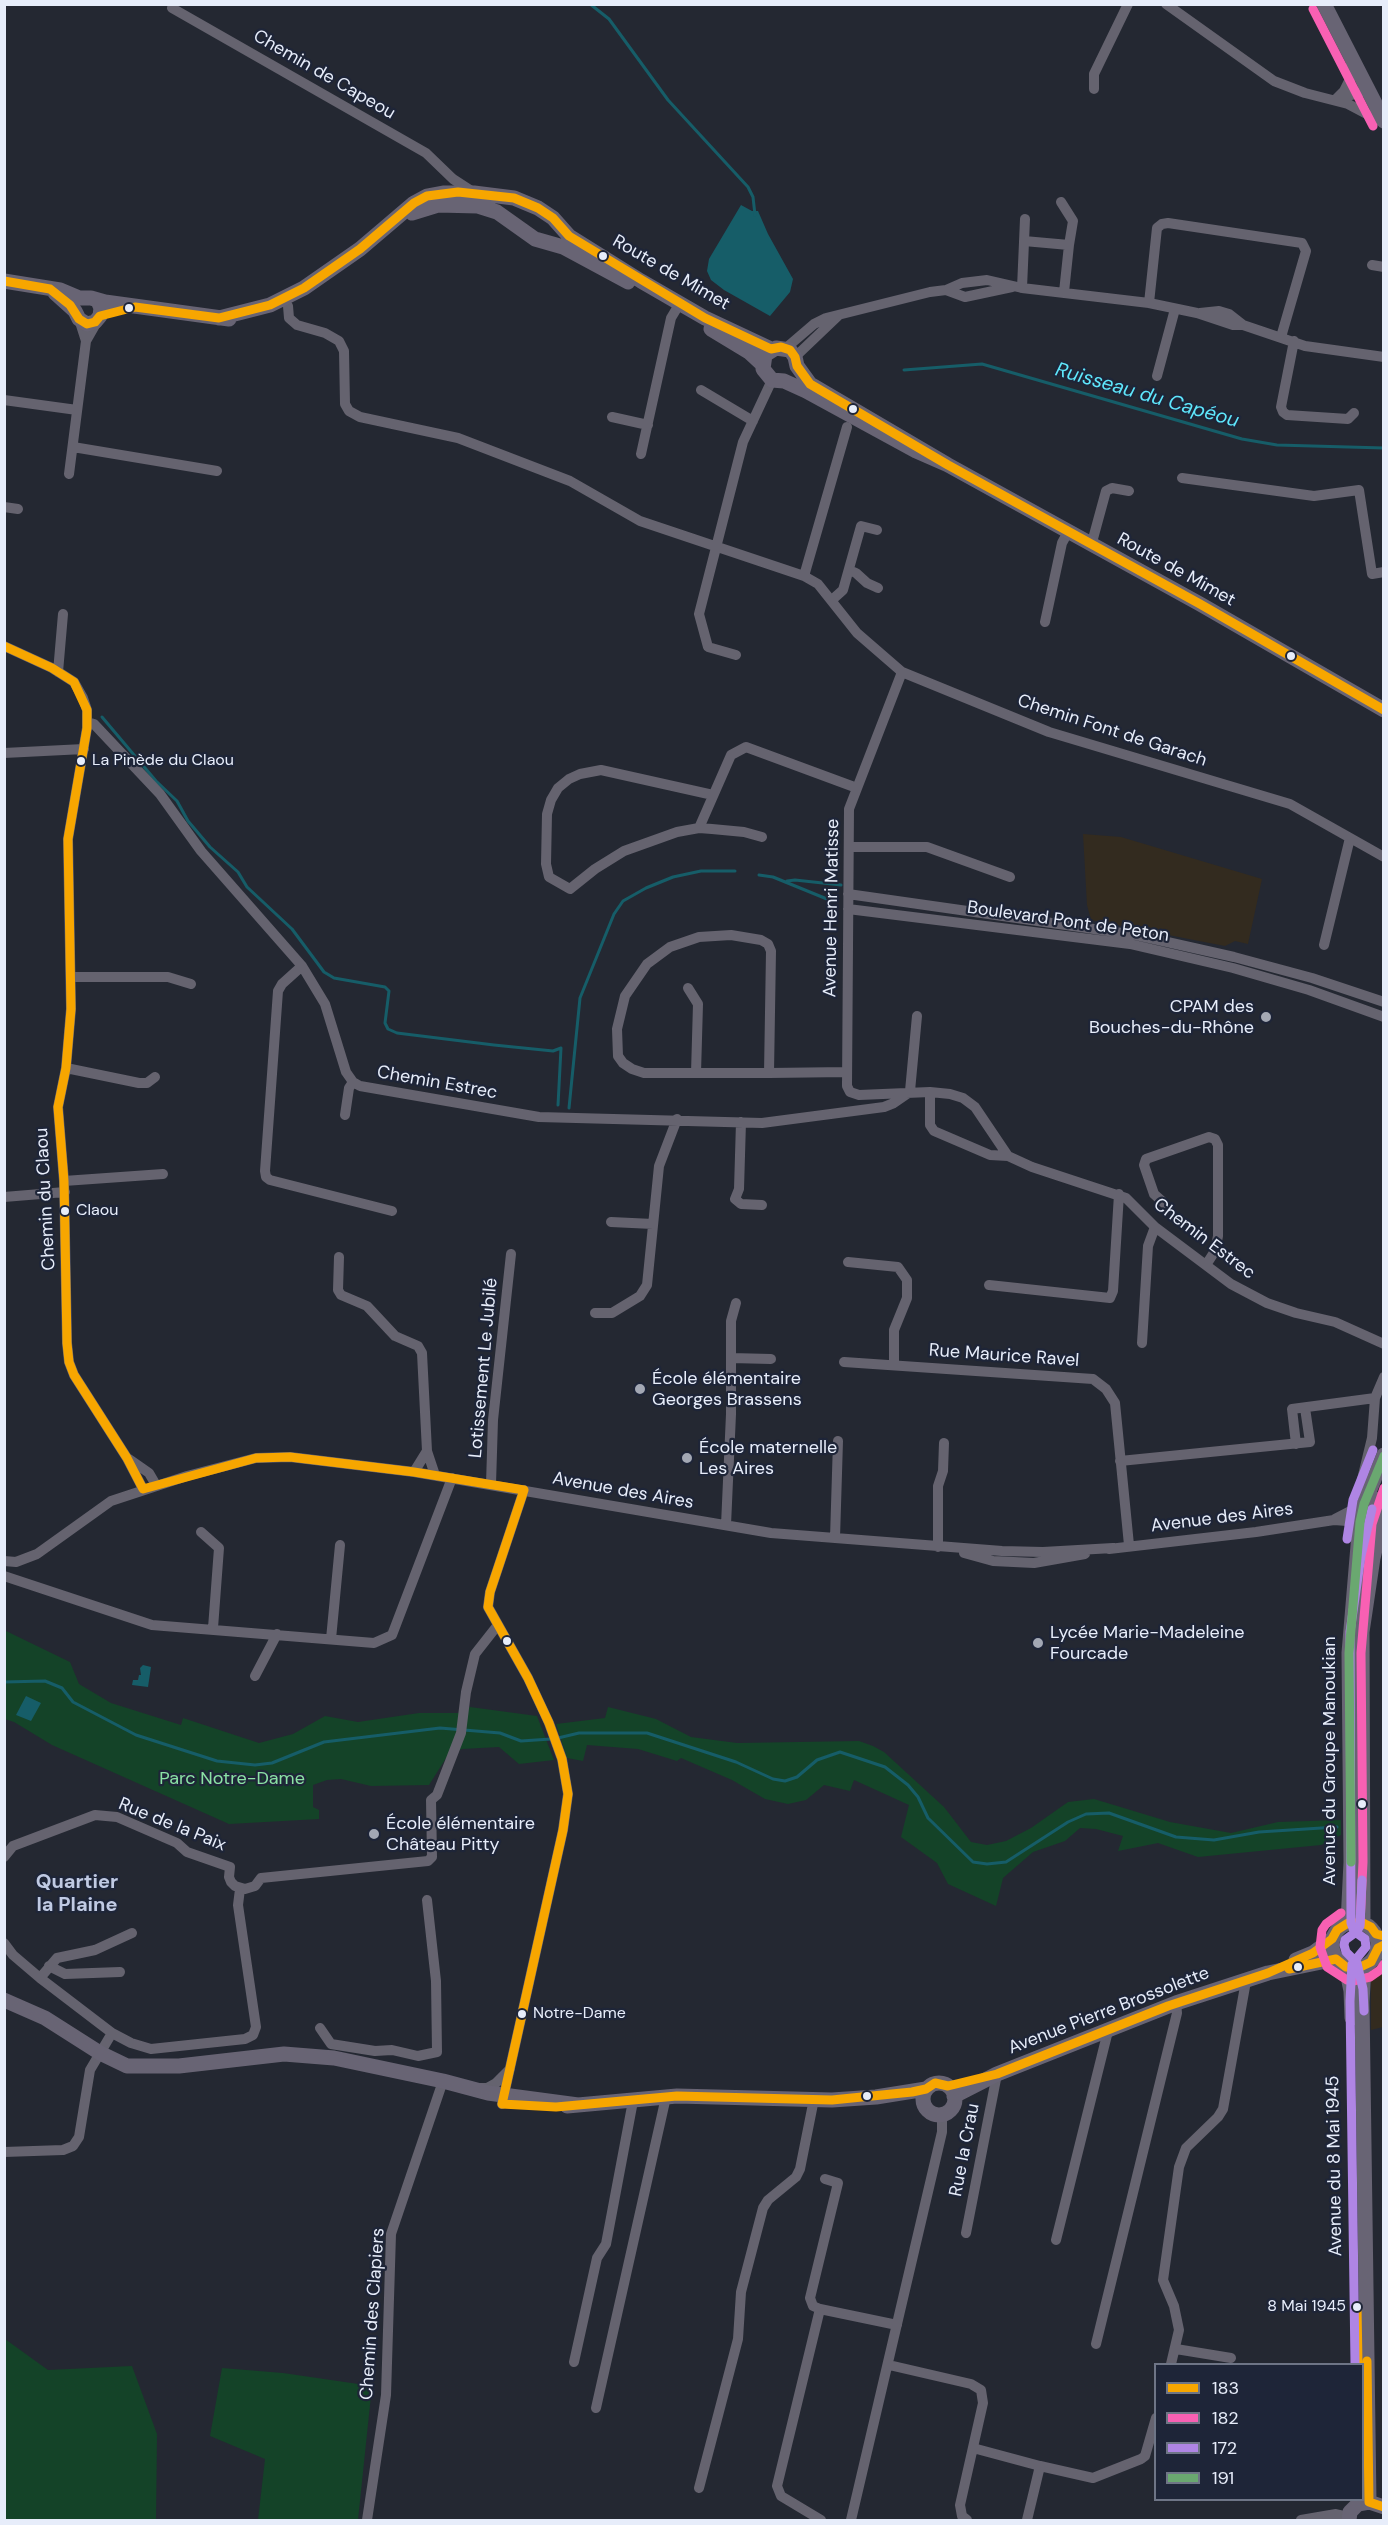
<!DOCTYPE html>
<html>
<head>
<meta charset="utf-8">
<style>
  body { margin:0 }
  #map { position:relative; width:1388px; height:2525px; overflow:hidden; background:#242832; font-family:"DM Sans",sans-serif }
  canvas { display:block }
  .frame { position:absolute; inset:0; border:6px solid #e7edfa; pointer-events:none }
  .legend { position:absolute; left:1154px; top:2363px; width:210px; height:138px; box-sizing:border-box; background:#1e2538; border:2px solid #6e7586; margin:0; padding:8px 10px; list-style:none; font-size:18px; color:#e7edfa }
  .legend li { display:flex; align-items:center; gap:12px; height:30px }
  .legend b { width:30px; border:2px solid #6e7586 }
</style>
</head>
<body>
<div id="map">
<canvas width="1388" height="2525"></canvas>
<div class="frame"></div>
<ul class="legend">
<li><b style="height:8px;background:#f7a600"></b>183</li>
<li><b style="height:8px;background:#f860b3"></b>182</li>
<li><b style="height:8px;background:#af85e4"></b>172</li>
<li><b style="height:8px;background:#6aa870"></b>191</li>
</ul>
</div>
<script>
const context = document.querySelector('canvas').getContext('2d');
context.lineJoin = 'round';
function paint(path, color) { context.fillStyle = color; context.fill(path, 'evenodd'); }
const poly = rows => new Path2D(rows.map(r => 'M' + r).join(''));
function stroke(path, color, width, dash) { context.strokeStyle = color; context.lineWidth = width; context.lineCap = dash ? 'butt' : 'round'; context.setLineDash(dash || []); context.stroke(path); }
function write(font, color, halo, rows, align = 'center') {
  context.font = font + ' "DM Sans",sans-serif'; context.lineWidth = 4.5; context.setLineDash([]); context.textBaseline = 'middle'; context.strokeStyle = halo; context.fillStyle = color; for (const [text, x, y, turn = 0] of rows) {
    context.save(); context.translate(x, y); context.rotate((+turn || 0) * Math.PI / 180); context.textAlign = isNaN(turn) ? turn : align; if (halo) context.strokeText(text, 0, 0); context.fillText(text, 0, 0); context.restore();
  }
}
paint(poly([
  [1083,834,1121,837,1262,879,1248,944,1235,941,1225,946,1091,920,1087,905],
  [1383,1962,1383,2027,1371,2030,1371,1978]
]), '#332b1f');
paint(poly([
  [4,1630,70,1662,79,1684,111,1703,181,1725,183,1718,259,1743,293,1734,325,1716,358,1722,419,1713,458,1713,470,1707,537,1716,554,1760,519,1764,499,1747,462,1749,448,1755,429,1785,371,1786,341,1779,327,1780,313,1785,313,1807,319,1810,319,1819,229,1824,52,1745,14,1722,5,1719],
  [608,1707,656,1719,691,1737,737,1743,859,1741,873,1746,884,1752,944,1807,971,1842,987,1845,1006,1841,1031,1828,1068,1802,1094,1799,1170,1822,1231,1833,1278,1822,1341,1820,1341,1835,1321,1845,1198,1857,1158,1843,1118,1851,1123,1836,1096,1829,1080,1828,1065,1841,1033,1852,1003,1878,996,1906,948,1884,937,1863,901,1837,909,1805,854,1780,850,1791,824,1785,806,1800,788,1804,765,1799,732,1780,681,1758,677,1761,638,1749,587,1745,583,1761,567,1758,556,1724,605,1718],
  [5,2339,48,2370,132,2366,157,2434,156,2520,5,2520],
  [222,2368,283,2373,372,2386,358,2520,258,2520,265,2459,210,2436]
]), '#144328');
paint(poly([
  [741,205,752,211,758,211,768,234,793,279,790,292,770,316,724,290,711,280,707,271,709,259],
  [143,1665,151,1667,148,1687,132,1685,133,1680,138,1680,139,1675,141,1675,140,1668],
  [26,1696,41,1703,31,1721,16,1715]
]), '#165d68');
stroke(poly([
  [590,4,609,19,668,100,748,187,753,197,755,215],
  [904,370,982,364,1242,439,1277,445,1384,448],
  [102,717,156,781,177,801,188,821,210,847,238,872,247,887,292,929,324,972,334,978,385,987,389,991,385,1023,388,1029,397,1033,494,1045,553,1051,561,1048,558,1105],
  [759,875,773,877,827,899],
  [787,881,795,880,841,885],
  [569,1108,580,998,614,914,623,901,646,888,673,877,701,871,735,871],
  [4,1682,45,1681,62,1688,73,1702,136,1735,217,1761,255,1765,272,1763,324,1742,440,1728,500,1733,521,1741,551,1739],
  [558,1738,579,1733,647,1733,736,1762,773,1779,785,1781,797,1777,817,1760,840,1752,885,1767,908,1785,918,1797,928,1818,973,1862,987,1864,1006,1862,1068,1822,1086,1814,1109,1813,1176,1837,1214,1840,1259,1832,1337,1827]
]), '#165d68', 3);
stroke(poly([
  [1166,4,1274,81,1305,93,1348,104,1384,123],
  [172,8,426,153,453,179,473,192],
  [1094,89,1094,74,1128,4],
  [1339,99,1367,90],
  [1335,100,1344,91,1351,77,1351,62],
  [1061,202,1073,221,1069,245],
  [1024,241,1069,245,1064,292],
  [1372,265,1384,267],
  [1022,288,1025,219],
  [946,290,965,297,1012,287],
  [1149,303,1157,228,1162,224,1168,223,1302,243,1306,251,1281,337],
  [288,306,289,318,297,325,325,333,339,341,344,351,345,404,349,411,360,417,458,438,570,481,640,521,804,576,818,584,857,633,902,672,1049,732,1290,804,1384,857],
  [1200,313,1219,311,1229,314,1243,325],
  [79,319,86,341,98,320],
  [1294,341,1281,407,1283,412,1287,415,1348,419,1354,413],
  [786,348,814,324,826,318,930,292,946,290,962,283,987,280,1022,288,1149,303,1197,313,1233,325,1243,325,1305,346,1384,357],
  [795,357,838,316],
  [1157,376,1175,309],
  [701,390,753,421],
  [4,400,77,410],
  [612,417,648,425],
  [73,447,217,471],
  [641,454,671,318,680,303],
  [69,474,86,341],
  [1182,478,1314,496,1359,490,1372,574,1384,572],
  [4,507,18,509],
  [1091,546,1106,491,1112,488,1129,491],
  [849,570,856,573,867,583,878,588],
  [804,576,847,427],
  [833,599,843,590,861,526,877,530],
  [1045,622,1062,543,1068,532],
  [4,646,52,668,74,682,83,698,87,710,87,728,68,839,71,1009,66,1068,58,1107,64,1181,67,1343,69,1362,74,1375,127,1458,143,1489],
  [736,655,708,647,699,614,743,442,772,380],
  [58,672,63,614],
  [902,672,849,809,847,1086,850,1092,859,1095,930,1092,950,1094,963,1098,975,1107,1008,1156,1032,1167,1126,1198,1155,1227,1231,1284,1267,1303,1296,1313,1335,1322,1384,1344],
  [87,722,94,724,160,794,201,851,302,966,325,1004,346,1072,353,1082,360,1086,539,1117,762,1123,884,1107,894,1103,910,1092],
  [4,753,84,749],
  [713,795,601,770,580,774,569,779,558,788,551,800,547,814,546,864,549,877,570,889,595,869,624,851,677,832,699,828,712,829,744,832,762,837],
  [699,828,731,755,746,747,857,788],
  [849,847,927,847,1010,877],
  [848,894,1136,935,1234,957,1312,978,1384,1002],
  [848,909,1130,944,1233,968,1309,990,1384,1017],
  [1324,945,1350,838],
  [302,966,282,984,278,991,265,1171,266,1177,270,1180,392,1211],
  [71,977,168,977,191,984],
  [688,988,698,1004,696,1073],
  [66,1068,139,1083,147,1083,155,1077],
  [769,1073,771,951,768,944,761,940,731,935,699,937,670,947,647,964,625,996,617,1029,618,1056,623,1063,632,1069,644,1073,769,1073,847,1072],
  [910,1091,917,1016],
  [930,1092,930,1125,934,1131,990,1155,1008,1156],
  [345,1115,349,1088,353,1082],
  [741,1122,739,1189,735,1199,741,1204,762,1205],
  [64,1181,163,1174],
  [4,1197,65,1192],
  [1164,1203,1154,1194,1144,1165,1146,1159,1209,1137,1215,1139,1218,1145,1218,1236,1215,1251,1206,1265],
  [611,1222,653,1224],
  [339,1257,338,1290,341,1295,367,1306,395,1336,418,1346,422,1353,427,1451],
  [848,1262,898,1267,907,1280,907,1298,894,1330,894,1365],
  [989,1285,1110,1298,1113,1291,1119,1194],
  [595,1313,612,1313,640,1296,647,1285,659,1166,677,1119],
  [1142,1343,1148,1246,1155,1227],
  [731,1358,771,1359],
  [844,1362,1093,1379,1106,1389,1115,1403,1129,1545],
  [1296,1444,1292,1409,1375,1398,1384,1377],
  [129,1459,149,1473,156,1485],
  [1120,1461,1310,1442,1305,1408],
  [414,1472,427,1451,435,1475],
  [491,1484,493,1420,511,1254],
  [1359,1492,1372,1438,1375,1398],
  [1335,1519,1364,1504],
  [726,1525,731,1414,731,1321,736,1303],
  [201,1532,219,1548,213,1628],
  [835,1538,838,1441],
  [938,1547,938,1486,943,1471,944,1443],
  [1109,1549,1256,1532,1334,1520,1360,1522],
  [964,1553,993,1561,1034,1563,1085,1554],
  [4,1561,16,1562,37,1554,111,1501,187,1476,256,1458,290,1457,414,1472,771,1533,1002,1551,1043,1552,1113,1548],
  [4,1576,152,1625,374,1643,392,1635,452,1478],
  [331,1639,340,1545],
  [255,1676,277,1634],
  [4,1857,13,1846,95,1815,117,1817,177,1843,187,1852,230,1867,229,1877,231,1882,235,1886,245,1889,255,1886,261,1878,428,1861,432,1857,431,1800,437,1795,461,1733,466,1692,475,1654,497,1626],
  [4,1943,13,1955,40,1978,112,2033,131,2043,151,2049,245,2039,253,2035,256,2027,238,1905,240,1889],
  [49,1966,65,1974,120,1972],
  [40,1978,57,1958,95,1950,132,1933],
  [320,2028,331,2044,375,2051,392,2050,418,2056,437,2052,436,1981,427,1900],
  [478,2088,487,2088,496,2083,510,2069],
  [502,2104,563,1830,568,1794,562,1759,549,1723,528,1678,488,1607,490,1592,524,1490],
  [4,2152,63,2150,73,2146,79,2137,90,2070,112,2033],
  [966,2233,997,2074],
  [1056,2240,1108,2031],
  [820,2309,813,2306,810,2298,838,2183,825,2179],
  [1096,2344,1177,2013,1176,2003],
  [1176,2349,1231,2358],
  [574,2362,597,2258,606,2244,633,2101],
  [1171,2364,1179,2330,1174,2306,1163,2280,1179,2167,1186,2148,1218,2117,1223,2109,1246,1981],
  [889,2365,971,2384,981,2390,983,2403,960,2505,962,2516,967,2520],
  [596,2408,666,2097],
  [973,2448,1040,2466],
  [699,2488,738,2339,741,2292,763,2208,768,2200,796,2177,800,2169,814,2099],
  [367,2520,386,2395,391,2234,443,2081],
  [821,2520,781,2496,777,2486,820,2309,897,2325],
  [851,2520,942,2132,942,2114],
  [1027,2520,1040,2466,1093,2478,1141,2459,1145,2456,1156,2418],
  [1301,2520,1336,2514,1349,2517]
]), '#65636f', 10);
stroke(poly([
  [1324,4,1384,121],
  [412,213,438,205,478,206,497,212,535,239,563,247,628,282],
  [4,281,60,290,79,298,91,298,105,302,229,319],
  [55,293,75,311,79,319,87,324,95,322,100,316,101,308,98,301],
  [219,318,270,305,304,288,360,249,414,203,427,196,443,193,474,193,514,198,538,208,553,218,569,236,641,281,705,318,771,349],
  [711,329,749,352,762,364],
  [948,465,916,451,806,391,784,381,772,380,763,369,765,355,776,348,790,350,795,357,797,366,810,384,948,465,1200,604,1384,710],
  [1364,1504,1384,1498],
  '1332 1945a23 23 0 1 1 46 0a23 23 0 1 1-46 0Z',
  [1348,1923,1351,1862,1349,1653,1360,1522,1364,1504,1384,1455],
  [1363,1923,1362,1632,1373,1558,1384,1512],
  [1296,1960,1313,1953,1332,1939],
  [1346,1967,1351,1991,1352,2018],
  [1364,1967,1362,2002,1369,2502],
  [4,2000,45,2018,100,2053,127,2066,179,2066,284,2054,334,2058,443,2081,488,2093,578,2105],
  '923 2099a16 16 0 1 1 32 0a16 16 0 1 1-32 0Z',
  [954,2096,997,2074,1176,2003,1268,1973,1336,1959],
  [567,2106,677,2096,832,2100,876,2097,926,2089],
  [1349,2520,1350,2512,1358,2504,1369,2502,1384,2507]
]), '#686474', 15);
stroke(poly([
  [4,281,50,289,70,305,79,319,87,324,95,322,100,316,135,307,219,318,270,305,304,288,360,249,414,203,427,196,458,192,514,198,538,208,553,218,569,236,705,318,771,349,781,347,790,350,795,357,797,366,810,384,948,465,1200,604,1384,710],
  [4,646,52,668,74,682,87,710,87,728,68,839,71,1009,66,1068,58,1107,64,1181,67,1343,69,1362,74,1375,127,1458,143,1489,256,1458,290,1457,414,1472,524,1490],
  [524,1490,490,1592,488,1607,528,1678,549,1723,562,1759,568,1794,563,1830,502,2104,556,2107,677,2096,832,2100,912,2092,926,2089,935,2083,948,2086,997,2074,1168,2006,1268,1973,1313,1953,1332,1939,1337,1930,1348,1923,1363,1923,1371,1927,1376,1934,1384,1936],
  [1289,1969,1336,1959,1346,1967,1358,1968,1371,1962,1378,1948,1384,1945],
  [1357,2307,1358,2364],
  [1367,2361,1369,2502,1384,2507]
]), '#f7a600', 9);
stroke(poly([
  [1313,9,1373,126],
  [1341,1913,1326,1924,1322,1930,1320,1947,1327,1967,1347,1980,1353,1981,1370,1977,1380,1970,1384,1964],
  [1360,1924,1363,1862,1361,1653,1372,1524,1384,1488]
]), '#f860b3', 9);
stroke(poly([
  [1347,1539,1353,1500,1373,1450],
  [1362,1880,1360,1926,1356,1932,1345,1940,1344,1945,1346,1952,1357,1963,1363,1989,1364,2011],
  [1355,2364,1350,2001,1352,1964,1366,1947,1365,1939,1354,1931,1351,1923,1350,1632,1361,1556,1372,1509]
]), '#af85e4', 9);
stroke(poly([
  [1351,1862,1349,1653,1360,1522,1364,1504,1384,1456]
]), '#6aa870', 9);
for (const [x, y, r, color] of [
  [603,256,5,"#e7edfa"],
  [129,308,5,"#e7edfa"],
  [853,409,5,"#e7edfa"],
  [1291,656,5,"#e7edfa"],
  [81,761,5,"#e7edfa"],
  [1266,1017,6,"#a3a8b4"],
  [65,1211,5,"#e7edfa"],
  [640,1389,6,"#a3a8b4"],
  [687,1458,6,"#a3a8b4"],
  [507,1641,5,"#e7edfa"],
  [1038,1643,6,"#a3a8b4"],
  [1362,1804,5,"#e7edfa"],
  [374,1834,6,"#a3a8b4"],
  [1298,1967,5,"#e7edfa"],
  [522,2014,5,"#e7edfa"],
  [867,2096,5,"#e7edfa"],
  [1357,2307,5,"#e7edfa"]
]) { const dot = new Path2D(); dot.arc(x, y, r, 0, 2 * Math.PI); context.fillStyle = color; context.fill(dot); stroke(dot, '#1e2538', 2); }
write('16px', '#e7edfa', '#1e2538', [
  ["La Pinède du Claou",92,761],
  ["Claou",76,1211],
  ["Notre-Dame",533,2014],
  ["8 Mai 1945",1346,2307,"right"]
], 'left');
write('18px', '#e7edfa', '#1e2538', [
  ["Chemin de Capeou",324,75,30],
  ["Route de Mimet",671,273,30],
  ["Route de Mimet",1176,570,29],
  ["Chemin Font de Garach",1112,731,18],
  ["Avenue Henri Matisse",832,908,-89],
  ["Boulevard Pont de Peton",1068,922,8],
  ["Chemin Estrec",437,1083,10],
  ["Chemin du Claou",46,1199,-93],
  ["Chemin Estrec",1204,1239,37],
  ["Rue Maurice Ravel",1004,1356,4],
  ["Lotissement Le Jubilé",484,1368,-85],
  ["Avenue des Aires",623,1491,10],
  ["Avenue des Aires",1222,1518,-7],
  ["Avenue du Groupe Manoukian",1330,1761,-90],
  ["Rue de la Paix",172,1825,22],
  ["Avenue Pierre Brossolette",1109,2011,-21],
  ["Rue la Crau",965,2150,-79],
  ["Avenue du 8 Mai 1945",1335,2166,-91],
  ["Chemin des Clapiers",373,2314,-86]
]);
write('18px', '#e7edfa', '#1e2538', [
  ["CPAM des",1254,1007,"right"],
  ["Bouches-du-Rhône",1254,1028,"right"],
  ["École élémentaire",652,1379],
  ["Georges Brassens",652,1400],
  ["École maternelle",699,1448],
  ["Les Aires",699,1469],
  ["Lycée Marie-Madeleine",1050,1633],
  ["Fourcade",1050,1654],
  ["École élémentaire",386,1824],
  ["Château Pitty",386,1845]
], 'left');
write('18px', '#8be2a5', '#1e2538', [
  ["Parc Notre-Dame",232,1779]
]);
write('italic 20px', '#5fe7fc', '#1e2538', [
  ["Ruisseau du Capéou",1147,396,16]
]);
write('bold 20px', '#c0cae3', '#1e2538', [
  ["Quartier",77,1883],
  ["la Plaine",77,1906]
]);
</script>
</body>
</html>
